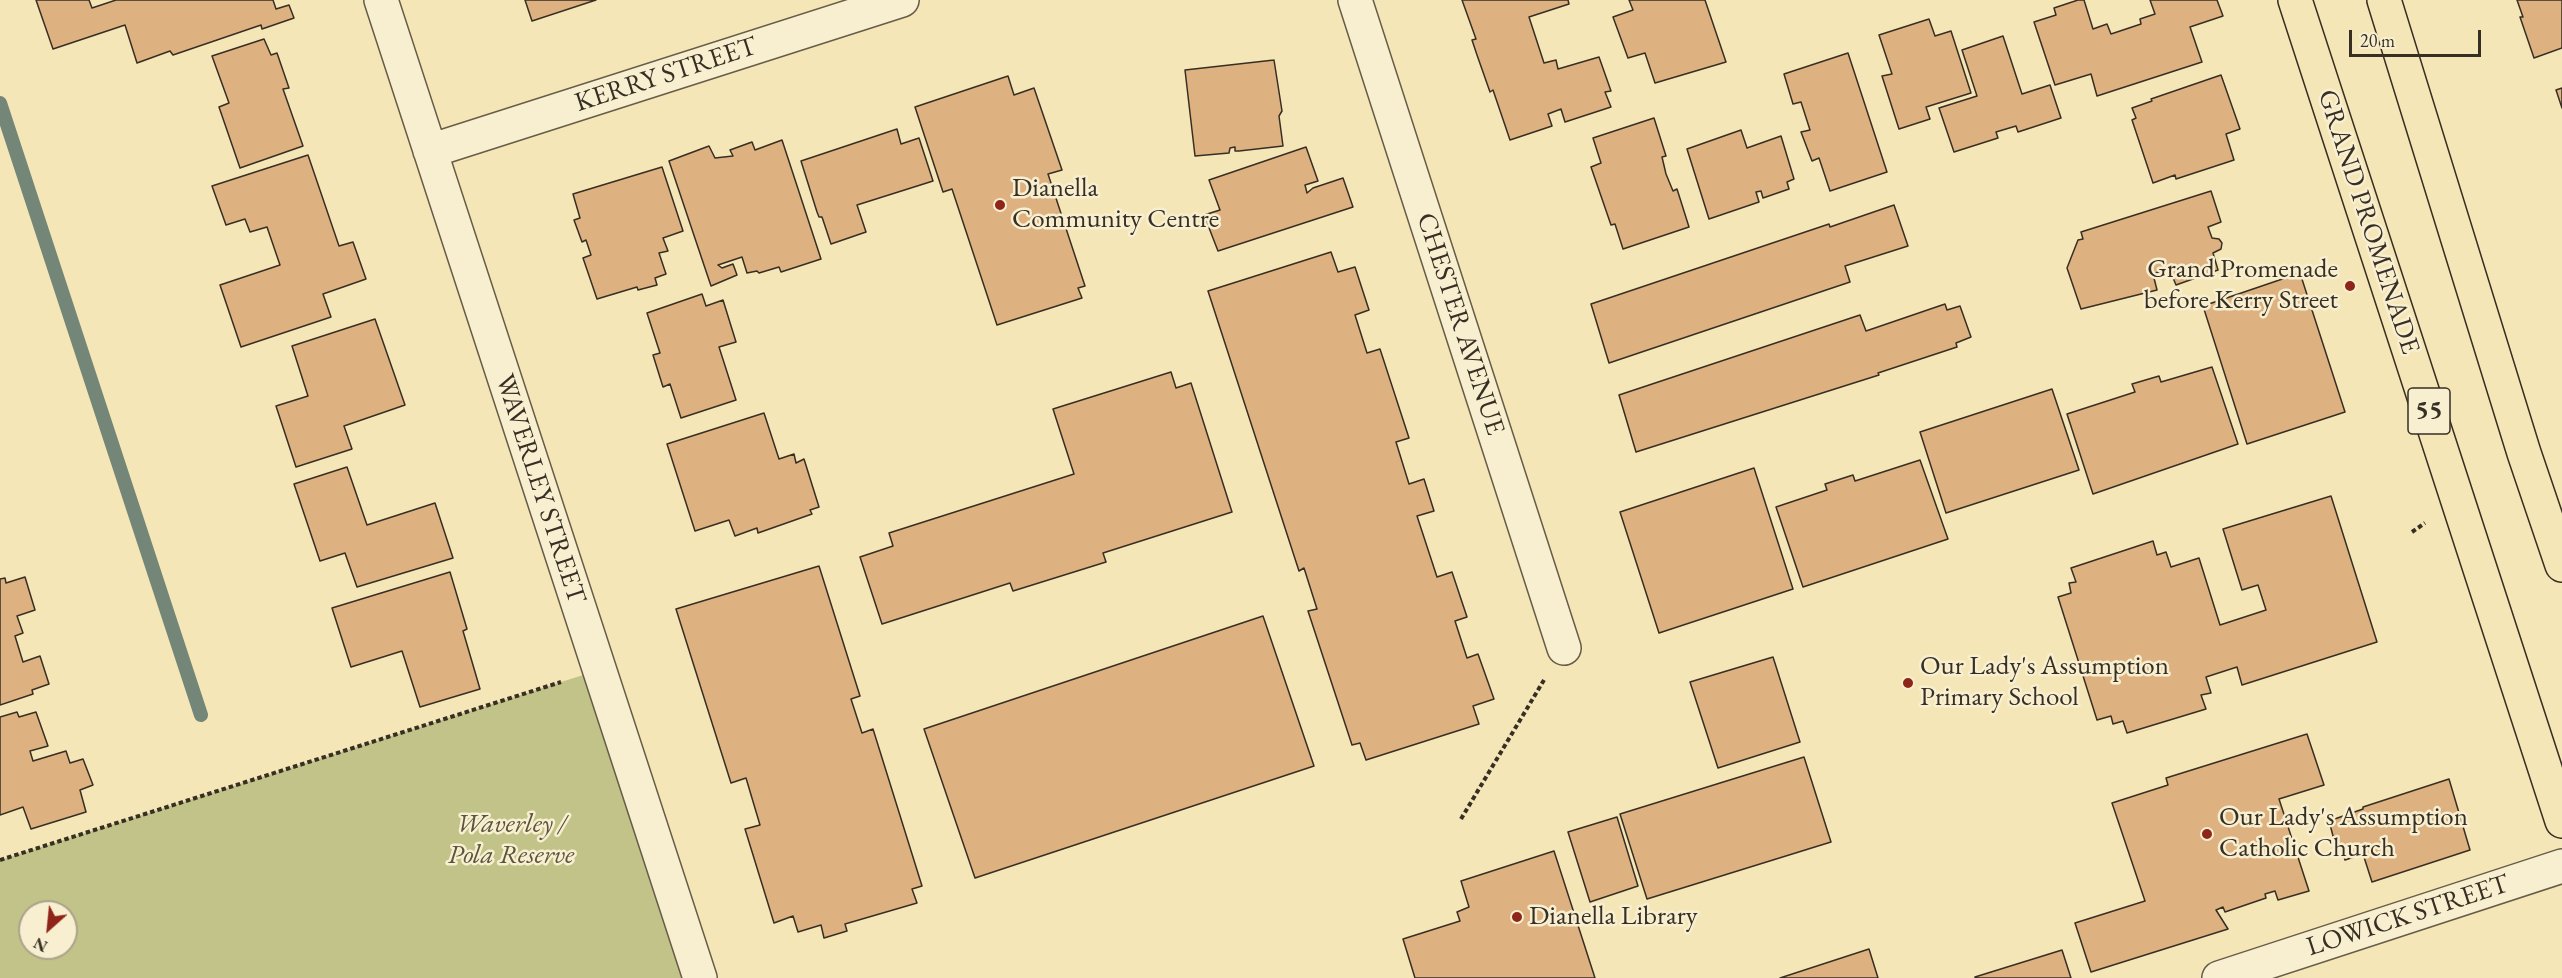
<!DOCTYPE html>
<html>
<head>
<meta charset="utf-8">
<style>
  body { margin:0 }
  #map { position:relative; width:2562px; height:978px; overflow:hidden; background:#f4e6b6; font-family:"EB Garamond",serif }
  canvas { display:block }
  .north { position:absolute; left:18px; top:900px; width:60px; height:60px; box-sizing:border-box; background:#f8efd0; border:2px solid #aba28b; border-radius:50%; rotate:207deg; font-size:16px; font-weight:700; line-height:24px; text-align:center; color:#372e24 }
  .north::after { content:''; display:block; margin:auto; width:21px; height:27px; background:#8f2418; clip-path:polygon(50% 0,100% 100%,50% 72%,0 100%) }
  .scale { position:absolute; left:2349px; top:30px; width:132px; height:27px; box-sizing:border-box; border:3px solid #372e24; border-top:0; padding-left:8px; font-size:18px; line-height:21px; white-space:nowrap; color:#372e24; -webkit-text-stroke:4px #f8efd0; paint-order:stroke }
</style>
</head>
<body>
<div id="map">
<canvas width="2562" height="978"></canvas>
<div class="north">N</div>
<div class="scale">20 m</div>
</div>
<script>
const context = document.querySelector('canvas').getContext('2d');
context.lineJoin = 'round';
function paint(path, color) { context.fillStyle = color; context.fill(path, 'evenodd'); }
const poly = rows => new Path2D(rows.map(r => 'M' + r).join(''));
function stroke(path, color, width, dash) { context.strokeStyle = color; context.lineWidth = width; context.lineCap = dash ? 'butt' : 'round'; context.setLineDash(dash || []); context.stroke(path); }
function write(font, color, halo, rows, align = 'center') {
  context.font = font + ' "EB Garamond",serif'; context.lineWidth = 5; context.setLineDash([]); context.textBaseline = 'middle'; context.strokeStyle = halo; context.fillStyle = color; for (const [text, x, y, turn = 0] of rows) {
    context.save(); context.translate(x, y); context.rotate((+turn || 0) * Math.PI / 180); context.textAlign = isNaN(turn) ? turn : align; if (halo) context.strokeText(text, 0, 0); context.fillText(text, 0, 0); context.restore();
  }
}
paint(poly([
  [599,670,700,978,0,978,0,860],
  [30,912,66,912,66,948,30,948]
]), '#c1c389');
stroke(poly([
  [0,103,201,715]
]), '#748677', 14);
const building = poly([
  [36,0,89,0,92,8,116,0,273,0,276,9,289,5,294,18,262,29,261,25,173,55,170,51,137,63,125,25,53,49,36,0],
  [525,0,596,0,532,21,525,0],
  [1462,0,1568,0,1569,4,1529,17,1544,63,1556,60,1558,69,1599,57,1611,91,1605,92,1611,107,1565,122,1561,109,1548,114,1552,126,1510,140,1493,90,1490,92,1477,55,1472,40,1476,39,1462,0],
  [1629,0,1705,0,1726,62,1655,83,1645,53,1628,58,1613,17,1633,10,1629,0],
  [2078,0,2084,0,2093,29,2107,24,2111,34,2141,24,2140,19,2155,14,2150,0,2217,0,2223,16,2190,27,2202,62,2097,96,2091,74,2055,85,2034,22,2056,15,2054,8,2078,0],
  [2517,0,2562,0,2562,48,2534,58,2520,17,2523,17,2517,0],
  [1929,19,1935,36,1951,31,1971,93,1926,107,1930,119,1899,129,1882,76,1892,74,1879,35,1929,19],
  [2003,36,2022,94,2050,85,2061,118,2018,132,2016,126,1996,132,1998,138,1954,152,1939,108,1977,96,1962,50,2003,36],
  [264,39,271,55,277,53,289,88,283,89,303,146,240,168,219,107,229,103,212,56,264,39],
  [1848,53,1887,172,1830,191,1819,158,1812,161,1801,132,1810,130,1801,102,1793,104,1784,74,1848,53],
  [1274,60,1282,111,1279,116,1283,146,1239,151,1235,151,1235,147,1230,148,1229,153,1195,156,1185,70,1274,60],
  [2221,75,2240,129,2226,134,2234,160,2176,179,2175,175,2153,183,2132,120,2136,118,2132,108,2152,101,2151,99,2221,75],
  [1008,76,1014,95,1034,88,1062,170,1048,174,1085,286,1078,288,1082,298,997,325,952,189,943,192,915,107,1008,76],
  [2562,88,2562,108,2556,90,2562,88],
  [1654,118,1666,156,1662,157,1666,174,1673,191,1677,189,1689,227,1623,249,1615,224,1611,225,1591,167,1601,163,1593,138,1654,118],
  [897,129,901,144,919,138,933,181,857,205,866,232,831,244,822,217,819,217,817,212,801,161,897,129],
  [1741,130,1747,148,1781,136,1794,179,1787,182,1789,189,1763,198,1761,191,1756,192,1759,202,1709,219,1687,149,1741,130],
  [782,140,821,259,781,272,779,267,759,273,757,271,747,273,742,257,718,265,722,268,733,264,737,275,711,286,669,161,709,146,715,158,733,156,730,150,752,142,755,150,782,140],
  [1306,147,1318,181,1305,185,1307,193,1313,188,1343,178,1353,207,1218,251,1204,215,1220,210,1209,180,1306,147],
  [308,155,339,246,353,242,366,279,323,294,331,317,241,347,220,285,280,265,267,227,250,232,245,219,226,225,212,186,308,155],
  [662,167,683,231,663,238,668,251,659,253,666,274,655,278,657,285,638,290,637,287,597,299,583,258,591,255,586,240,582,242,574,220,580,218,573,194,662,167],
  [2211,191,2221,222,2208,227,2212,238,2219,239,2222,243,2221,249,2213,253,2218,270,2176,285,2169,268,2153,274,2157,290,2081,309,2067,268,2078,240,2083,239,2081,232,2211,191],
  [1894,205,1908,246,1845,266,1850,282,1609,363,1591,304,1829,224,1830,227,1894,205],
  [1331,252,1338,272,1355,267,1369,310,1355,315,1367,353,1380,349,1409,438,1396,442,1409,484,1424,479,1434,511,1417,516,1437,577,1452,572,1467,617,1455,621,1467,658,1478,654,1494,699,1473,706,1479,724,1366,760,1360,743,1352,745,1308,611,1317,609,1304,568,1299,571,1208,291,1331,252],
  [2300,273,2345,412,2247,444,2203,306,2300,273],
  [702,294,706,306,723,300,736,342,719,347,736,400,681,418,670,384,663,387,653,355,660,353,647,313,702,294],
  [1945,304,1947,310,1960,306,1971,337,1956,343,1957,347,1878,373,1879,375,1636,452,1619,395,1860,315,1866,331,1945,304],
  [375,319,405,405,344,426,352,449,296,467,276,406,308,396,292,346,375,319],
  [2212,367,2238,444,2093,494,2067,414,2135,392,2132,384,2159,376,2161,382,2212,367],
  [1171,372,1176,388,1191,383,1232,512,1103,553,1106,562,1013,591,1010,583,882,624,860,557,893,546,889,533,1074,474,1053,409,1171,372],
  [2052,389,2079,470,1946,513,1920,432,2052,389],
  [764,413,779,459,794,454,796,463,804,459,819,507,810,510,812,514,758,533,757,528,735,536,729,520,695,531,667,444,764,413],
  [1920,460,1948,539,1803,587,1776,507,1827,490,1825,484,1853,475,1855,481,1920,460],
  [347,467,367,525,435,503,453,558,357,587,345,553,320,561,294,484,347,467],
  [1754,468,1793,589,1659,633,1620,512,1754,468],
  [2331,496,2377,642,2242,685,2237,667,2206,677,2211,693,2201,695,2206,709,2127,733,2123,721,2113,724,2111,716,2097,720,2058,597,2071,593,2069,583,2076,582,2071,568,2153,541,2157,555,2166,552,2171,567,2199,558,2220,625,2266,610,2258,585,2242,590,2223,529,2331,496],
  [819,566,860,696,851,699,862,733,873,729,922,886,912,889,917,903,845,924,847,931,824,938,821,925,798,932,793,916,774,923,745,829,760,825,746,778,731,783,676,609,819,566],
  [450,572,467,629,463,631,480,689,420,707,402,651,351,667,332,608,450,572],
  [25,577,35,610,17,616,23,633,15,636,23,662,40,656,49,684,32,690,33,694,0,705,0,579,5,578,6,583,25,577],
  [1263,616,1314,766,975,878,924,729,1263,616],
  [1773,657,1800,742,1718,768,1690,682,1773,657],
  [17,712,19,717,36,712,48,746,30,751,33,761,66,751,70,763,83,759,93,785,80,790,86,812,31,829,23,807,0,815,0,717,17,712],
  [2307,734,2324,785,2279,799,2309,891,2278,900,2275,891,2265,894,2266,898,2225,912,2223,907,2216,910,2228,929,2091,972,2075,923,2145,901,2112,803,2168,785,2166,778,2307,734],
  [1804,757,1831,842,1647,899,1620,814,1804,757],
  [2449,779,2470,850,2372,882,2363,854,2345,860,2340,845,2336,847,2329,821,2363,809,2363,807,2449,779],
  [1617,817,1638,886,1590,902,1568,832,1617,817],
  [1554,851,1595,978,1415,978,1403,939,1460,921,1457,912,1469,907,1461,881,1554,851],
  [1869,949,1878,978,1780,978,1869,949],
  [2062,950,2071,978,1975,978,1975,977,2062,950]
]);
paint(building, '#deb181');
stroke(building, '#372e24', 1.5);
const minor = poly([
  [381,0,700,978],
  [1355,0,1564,648],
  [430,151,902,0],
  [2219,978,2562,866]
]);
const major = poly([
  [2295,0,2562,821],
  [2384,0,2524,453,2562,565]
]);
stroke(minor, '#665c48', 36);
stroke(major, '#372e24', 36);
stroke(poly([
  [2412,532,2425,523],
  [1461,819,1544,680],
  [0,860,561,682]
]), '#372e24', 4, [4.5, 3]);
stroke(minor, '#f8efd0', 33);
stroke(major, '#f4e6b6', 33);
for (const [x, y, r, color] of [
  [1000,205,6,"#8f2418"],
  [2350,286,6,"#8f2418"],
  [1908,683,6,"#8f2418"],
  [2207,834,6,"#8f2418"],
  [1517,917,6,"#8f2418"]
]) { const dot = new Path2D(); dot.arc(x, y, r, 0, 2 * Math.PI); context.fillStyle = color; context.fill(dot); stroke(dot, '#f8efd0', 2); }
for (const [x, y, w] of [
  [2429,411,42]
]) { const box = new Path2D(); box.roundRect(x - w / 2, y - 23, w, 46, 4.5); context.fillStyle = '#f8efd0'; context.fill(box); stroke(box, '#372e24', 1.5); }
write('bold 26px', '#372e24', null, [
  ["55",2429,411]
]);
write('27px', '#372e24', '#f8efd0', [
  ["KERRY STREET",666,75,-18],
  ["GRAND PROMENADE",2368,222,72],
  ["CHESTER AVENUE",1460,324,72],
  ["WAVERLEY STREET",540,489,72],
  ["LOWICK STREET",2408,916,-18]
]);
write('27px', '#372e24', '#f8efd0', [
  ["Dianella",1012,189],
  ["Community Centre",1012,220],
  ["Grand Promenade",2338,270,"right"],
  ["before Kerry Street",2338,301,"right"],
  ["Our Lady's Assumption",1920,667],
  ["Primary School",1920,698],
  ["Our Lady's Assumption",2219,818],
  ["Catholic Church",2219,849],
  ["Dianella Library",1529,917]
], 'left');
write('italic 27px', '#5a533d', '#f8efd0', [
  ["Waverley /",511,825],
  ["Pola Reserve",511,856]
]);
</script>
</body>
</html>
